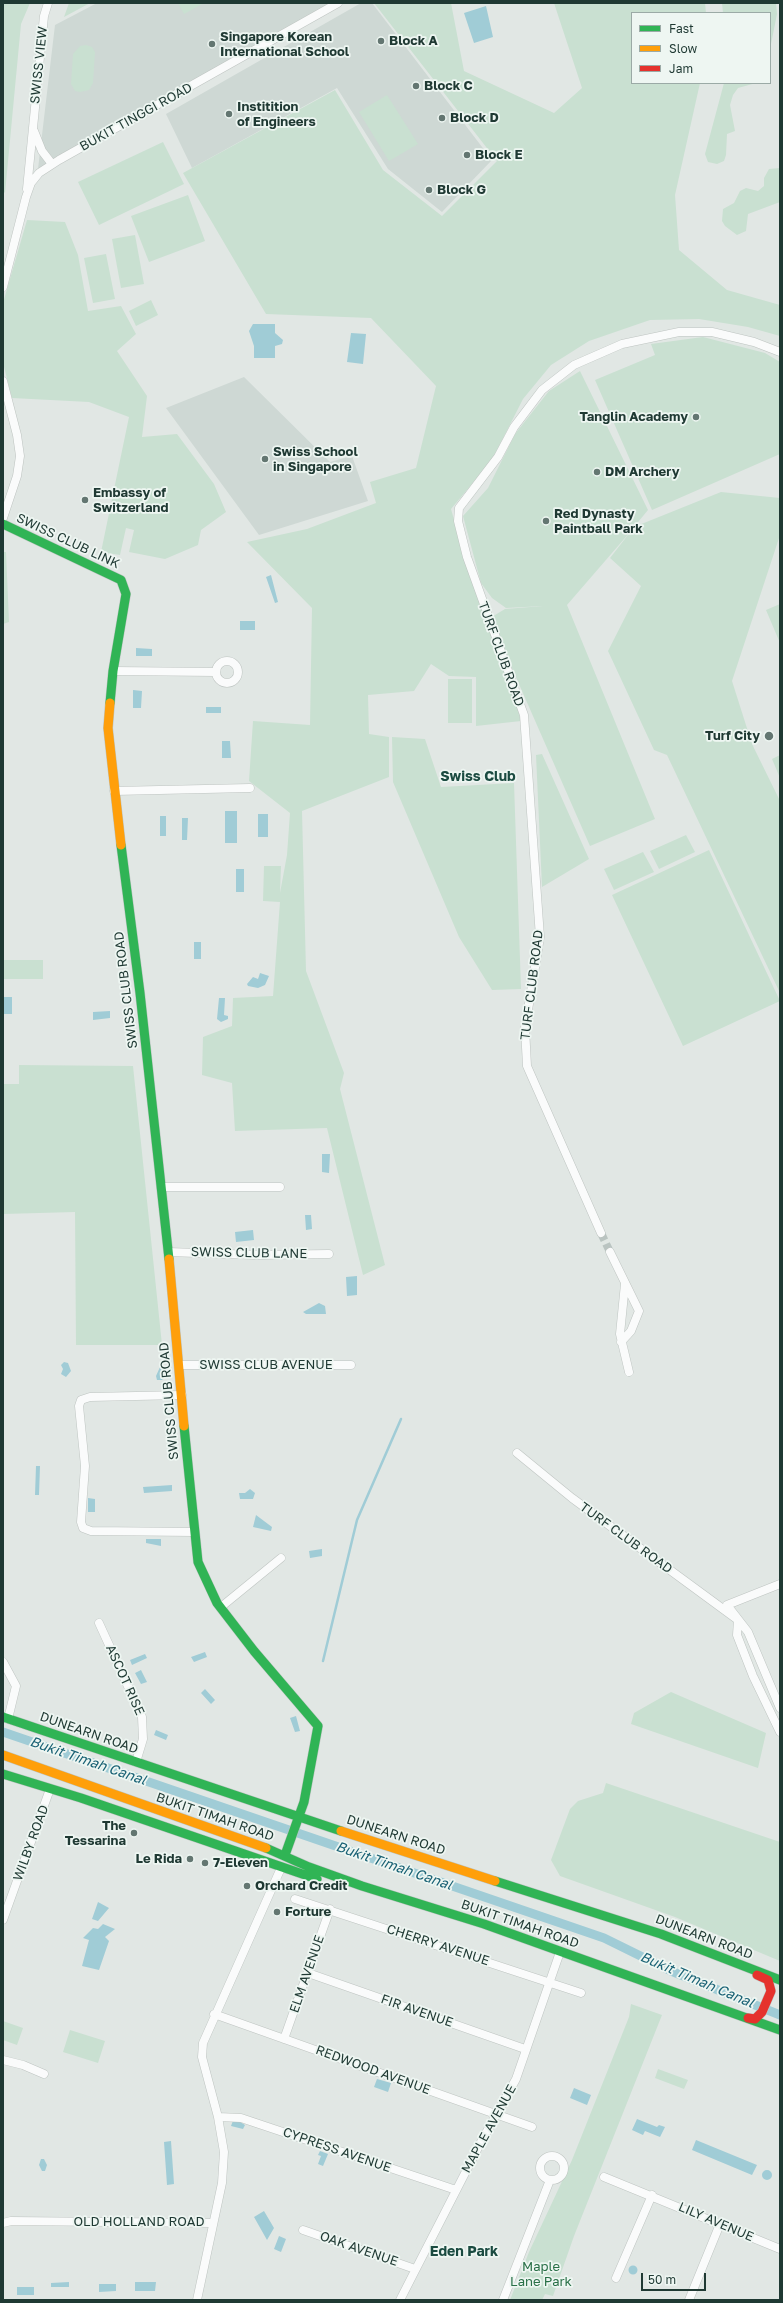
<!DOCTYPE html>
<html>
<head>
<meta charset="utf-8">
<style>
  body { margin:0 }
  #map { position:relative; width:783px; height:2303px; overflow:hidden; background:#e1e7e4; font-family:"Golos Text",sans-serif }
  canvas { display:block }
  .frame { position:absolute; inset:0; border:4px solid #1f3933; pointer-events:none }
  .legend { position:absolute; left:631px; top:12px; width:140px; height:72px; box-sizing:border-box; background:#eef6f2; border:1px solid #9baaa6; margin:0; padding:5px 7px; list-style:none; font-size:12px; color:#1f3933 }
  .legend li { display:flex; align-items:center; gap:8px; height:20px }
  .legend b { width:20px; border:1px solid #9baaa6 }
  .scale { position:absolute; left:641px; top:2273px; width:65px; height:18px; box-sizing:border-box; border:2px solid #1f3933; border-top:0; padding-left:5px; font-size:12px; line-height:14px; white-space:nowrap; color:#1f3933; -webkit-text-stroke:3px #eef6f2; paint-order:stroke }
</style>
</head>
<body>
<div id="map">
<canvas width="783" height="2303"></canvas>
<div class="frame"></div>
<ul class="legend">
<li><b style="height:5px;background:#30b455"></b>Fast</li>
<li><b style="height:5px;background:#ff9f0a"></b>Slow</li>
<li><b style="height:5px;background:#e5322d"></b>Jam</li>
</ul>
<div class="scale">50 m</div>
</div>
<script>
const context = document.querySelector('canvas').getContext('2d');
context.lineJoin = 'round';
function paint(path, color) { context.fillStyle = color; context.fill(path, 'evenodd'); }
const poly = rows => new Path2D(rows.map(r => 'M' + r).join(''));
function stroke(path, color, width, dash) { context.strokeStyle = color; context.lineWidth = width; context.lineCap = dash ? 'butt' : 'round'; context.setLineDash(dash || []); context.stroke(path); }
function write(font, color, halo, rows, align = 'center') {
  context.font = font + ' "Golos Text",sans-serif'; context.lineWidth = 3.5; context.setLineDash([]); context.textBaseline = 'middle'; context.strokeStyle = halo; context.fillStyle = color; for (const [text, x, y, turn = 0] of rows) {
    context.save(); context.translate(x, y); context.rotate((+turn || 0) * Math.PI / 180); context.textAlign = isNaN(turn) ? turn : align; if (halo) context.strokeText(text, 0, 0); context.fillText(text, 0, 0); context.restore();
  }
}
paint(poly([
  [97,3,332,3,38,169,55,25],
  [361,3,372,3,492,160,442,212,388,169,337,88,192,168,166,114],
  [244,377,330,462,352,456,368,501,259,535,166,408]
]), '#ced8d4');
paint(poly([
  [3,3,30,3,21,24,5,193,3,191],
  [69,3,90,3,64,17],
  [178,3,204,3,184,14],
  [374,3,451,3,464,71,554,113,582,88,554,3,705,3,706,13,632,13,632,83,700,83,675,195,679,250,727,290,780,305,780,336,748,327,699,319,650,320,589,341,551,365,523,399,492,460,451,509,470,577,498,644,512,687,521,721,476,726,476,677,449,676,431,664,414,691,368,695,369,734,389,737,389,777,302,811,306,971,344,1073,340,1089,385,1265,363,1275,327,1128,235,1131,232,1083,202,1075,203,1037,232,1026,233,998,273,996,280,902,263,901,264,866,281,866,280,893,287,855,290,813,249,781,253,721,310,725,312,608,247,542,307,529,376,503,370,482,416,468,436,386,371,318,266,314,183,173,335,90,383,170,442,216,497,161],
  [722,3,776,3,777,14,770,49,770,13,723,13],
  [86,45,92,47,95,52,93,83,89,90,80,92,75,91,71,84,73,54,80,46],
  [724,83,756,83,738,88,733,95,730,105,735,131,727,134,726,155,724,161,717,164,708,162,705,154],
  [387,95,418,144,389,161,359,112],
  [163,142,184,184,99,225,78,182],
  [780,168,780,202,748,214,746,231,737,235,725,226,722,221,723,209,734,203,740,191,746,188,758,191,764,186,764,178,769,169],
  [188,195,205,241,149,262,131,216],
  [27,220,65,222,78,255,88,311,121,306,136,334,117,351,147,396,142,437,177,434,214,484,226,512,201,530,198,545,165,559,129,552,134,530,126,528,120,555,101,552,129,417,89,402,12,398,3,363,3,303],
  [135,235,144,284,121,288,112,239],
  [106,254,115,299,93,303,84,258],
  [151,300,158,315,136,326,129,311],
  [703,337,765,353,780,362,780,454,652,510,595,380,655,355,651,344],
  [580,371,648,510,634,527,721,492,780,498,780,535,732,681,752,744,780,801,780,993,667,755,654,750,608,651,641,586,610,558,631,531,567,605,655,819,590,846,490,618,505,609,543,606,506,608,492,598,481,583,463,516,488,488,515,434,549,391],
  [3,552,6,552,9,622,3,624],
  [780,604,780,643,766,610],
  [448,679,472,679,472,723,448,723],
  [392,737,425,739,441,787,514,783,521,989,492,990,459,937,393,782],
  [542,754,589,859,542,887,536,755],
  [780,755,780,778,772,759],
  [686,835,695,852,659,869,650,851],
  [709,850,780,1001,683,1046,612,895],
  [643,852,654,872,614,890,604,869],
  [3,960,43,960,43,979,3,979],
  [19,1065,133,1066,162,1345,76,1345,75,1212,3,1214,3,1084,19,1084],
  [671,1692,766,1733,758,1768,631,1724,634,1713],
  [606,1783,780,1842,780,1961,675,1917,560,1876,551,1860,570,1809,578,1801,603,1793],
  [631,2004,662,2015,574,2236,553,2296,545,2294,542,2300,510,2300,529,2252,572,2160,629,2017],
  [3,2021,23,2028,17,2045,3,2040],
  [70,2030,105,2041,98,2063,63,2052],
  [658,2069,688,2080,684,2089,655,2078]
]), '#c9e0d1');
paint(poly([
  [486,6,493,37,474,43,464,13],
  [253,324,275,324,275,333,283,340,282,344,275,346,275,358,254,358,254,346,249,331],
  [351,333,366,334,363,364,347,362],
  [271,575,278,602,275,603,266,577],
  [240,621,255,621,255,630,240,630],
  [136,648,152,649,152,656,136,656],
  [133,690,142,691,141,708,133,708],
  [206,707,221,707,221,713,206,713],
  [222,741,230,741,231,758,222,758],
  [225,811,237,811,237,843,225,843],
  [258,814,268,814,268,837,258,837],
  [160,816,166,816,166,836,160,836],
  [182,818,188,818,187,840,182,840],
  [236,869,244,869,244,892,236,892],
  [194,942,201,942,201,959,194,959],
  [260,973,269,976,265,985,258,988,248,986,247,984,253,977,258,979],
  [4,997,12,997,12,1014,4,1014],
  [219,998,225,998,224,1015,228,1016,228,1019,221,1022,217,1019],
  [110,1011,110,1018,93,1020,93,1012],
  [322,1154,330,1154,329,1173,322,1172],
  [305,1215,311,1215,312,1229,306,1230],
  [253,1230,254,1240,236,1242,235,1232],
  [357,1276,357,1295,347,1296,346,1277],
  [319,1303,325,1306,326,1314,306,1314,303,1312],
  [64,1362,68,1363,71,1371,66,1377,61,1374,63,1369,61,1365],
  [160,1367,165,1367,168,1371,162,1380,157,1380,156,1376],
  [36,1466,40,1466,39,1495,35,1495],
  [172,1485,172,1491,144,1493,143,1487],
  [250,1489,255,1493,253,1499,240,1499,239,1493,245,1493],
  [88,1498,95,1499,95,1512,88,1512],
  [256,1515,272,1527,271,1531,253,1527],
  [146,1539,161,1539,161,1546,146,1543],
  [322,1549,322,1556,310,1558,309,1551],
  [205,1652,207,1657,194,1662,191,1657],
  [145,1654,147,1658,132,1665,130,1660],
  [141,1670,147,1682,141,1684,135,1673],
  [205,1689,215,1700,211,1704,201,1693],
  [296,1716,300,1731,295,1732,290,1718],
  [156,1730,168,1735,166,1740,154,1735],
  [98,1902,109,1908,98,1921,92,1919],
  [103,1924,115,1929,105,1937,109,1941,99,1970,82,1966,89,1940,83,1938,93,1928,98,1929],
  [377,2079,391,2083,388,2092,374,2087],
  [574,2088,591,2095,587,2105,570,2098],
  [234,2118,245,2125,243,2129,231,2126],
  [637,2119,657,2127,659,2125,665,2127,660,2137,645,2131,643,2135,632,2130],
  [696,2140,757,2165,752,2175,692,2150],
  [171,2141,174,2184,167,2185,164,2142],
  [320,2151,328,2154,323,2166,318,2164,321,2156,318,2155],
  [41,2159,44,2159,47,2165,45,2171,42,2171,39,2165],
  '762 2175a5 5 0 1 1 10 0a5 5 0 1 1-10 0Z',
  [264,2211,274,2228,267,2240,254,2217],
  [279,2236,286,2239,281,2252,274,2249],
  '628.5 2270a4.5 4.5 0 1 1 9 0a4.5 4.5 0 1 1-9 0Z',
  [69,2282,69,2287,51,2287,51,2283],
  [135,2282,156,2282,155,2291,135,2291],
  [99,2284,116,2284,116,2291,99,2292],
  [17,2287,34,2287,34,2295,17,2295]
]), '#a0ccd6');
stroke(poly([
  [323,1661,357,1520,401,1419]
]), '#a0ccd6', 2.5);
stroke(poly([
  [3,1732,604,1938,671,1971,780,2015]
]), '#a0ccd6', 9);
stroke(poly([
  [601,1233,610,1252]
]), '#bac4c1', 8, [8, 4]);
const street = poly([
  [34,131,42,151,52,164],
  [27,189,44,16,48,3],
  [3,287,26,197,31,183,39,173,59,160,338,3],
  [3,381,17,435,20,456,17,476,3,518],
  '216 672a11 11 0 1 1 22 0a11 11 0 1 1-22 0Z',
  [113,671,216,672],
  [114,791,250,788],
  [161,1187,280,1187],
  [601,1233,527,1066,525,1028,540,937,524,715,467,557,458,521,459,508,498,457,514,427,542,390,574,365,622,344,679,332,712,332,754,342,780,352],
  [168,1252,256,1255,329,1254],
  [610,1252,639,1311,631,1331,621,1342],
  [625,1284,620,1334,629,1372],
  [180,1365,351,1365],
  [182,1395,90,1397,81,1400,79,1406,85,1466,81,1522,83,1528,91,1531,194,1532],
  [517,1453,572,1498,738,1620],
  [780,1584,727,1605,748,1632,780,1708],
  [221,1607,281,1558],
  [738,1620,737,1635,753,1676,780,1732],
  [99,1623,142,1717,143,1739,136,1762],
  [3,1662,16,1686,8,1719],
  [295,1899,581,1993],
  [3,1920,50,1789],
  [308,1973,525,2049],
  [214,2014,532,2127],
  [284,2039,330,1909],
  [3,2060,23,2065,44,2074],
  [218,2117,241,2118,456,2190],
  '540 2168a12 12 0 1 1 24 0a12 12 0 1 1-24 0Z',
  [604,2177,780,2249],
  [3,2223,11,2221,212,2223],
  [303,2230,415,2269],
  [616,2278,652,2195],
  [197,2300,222,2183,224,2152,218,2117,202,2057,203,2043,281,1868],
  [400,2300,481,2142,516,2079,560,1952],
  [503,2300,550,2180],
  [689,2300,720,2224]
]);
const fast = poly([
  [3,524,121,580,126,594,113,671,110,703],
  [121,845,140,993,169,1259],
  [184,1426,198,1562,217,1603,254,1651,318,1726,304,1802,285,1855],
  [3,1717,341,1831],
  [3,1774,81,1798,317,1879],
  [266,1848,309,1867,362,1886,484,1924,780,2030],
  [495,1881,661,1934,780,1980]
]);
const slow = poly([
  [110,703,108,728,121,845],
  [169,1259,184,1426],
  [3,1755,266,1848],
  [341,1831,495,1881]
]);
const jam = poly([
  [748,2018,755,2019,762,2012,771,1991,768,1980,757,1975]
]);
stroke(street, '#bec4c1', 9);
stroke(fast, '#bdc4c1', 10);
stroke(slow, '#bdc4c1', 10);
stroke(jam, '#bdc4c1', 10);
stroke(street, '#fafbfb', 8);
stroke(fast, '#30b455', 9);
stroke(slow, '#ff9f0a', 9);
stroke(jam, '#e5322d', 9);
for (const [x, y, r, color] of [
  [381,41,4,"#637671"],
  [212,44,4,"#637671"],
  [416,86,4,"#637671"],
  [229,114,4,"#637671"],
  [442,118,4,"#637671"],
  [467,155,4,"#637671"],
  [429,190,4,"#637671"],
  [696,417,4,"#637671"],
  [265,459,4,"#637671"],
  [597,472,4,"#637671"],
  [85,500,4,"#637671"],
  [546,521,4,"#637671"],
  [769,736,5,"#637671"],
  [134,1833,4,"#637671"],
  [190,1859,4,"#637671"],
  [205,1863,4,"#637671"],
  [247,1886,4,"#637671"],
  [277,1912,4,"#637671"]
]) { const dot = new Path2D(); dot.arc(x, y, r, 0, 2 * Math.PI); context.fillStyle = color; context.fill(dot); stroke(dot, '#eef6f2', 1.5); }
write('bold 13px', '#1f3933', '#eef6f2', [
  ["Singapore Korean",220,37],
  ["International School",220,52],
  ["Block A",389,41],
  ["Block C",424,86],
  ["Institition",237,107],
  ["of Engineers",237,122],
  ["Block D",450,118],
  ["Block E",475,155],
  ["Block G",437,190],
  ["Tanglin Academy",688,417,"right"],
  ["Swiss School",273,452],
  ["in Singapore",273,467],
  ["DM Archery",605,472],
  ["Embassy of",93,493],
  ["Switzerland",93,508],
  ["Red Dynasty",554,514],
  ["Paintball Park",554,529],
  ["Turf City",760,736,"right"],
  ["The",126,1826,"right"],
  ["Tessarina",126,1841,"right"],
  ["Le Rida",182,1859,"right"],
  ["7-Eleven",213,1863],
  ["Orchard Credit",255,1886],
  ["Forture",285,1912]
], 'left');
write('13px', '#1f3933', '#eef6f2', [
  ["SWISS VIEW",39,65,-84],
  ["BUKIT TINGGI ROAD",136,117,-29],
  ["SWISS CLUB LINK",68,541,25],
  ["TURF CLUB ROAD",501,654,70],
  ["TURF CLUB ROAD",532,985,-83],
  ["SWISS CLUB ROAD",126,990,-97],
  ["SWISS CLUB LANE",249,1253,1],
  ["SWISS CLUB AVENUE",266,1365],
  ["SWISS CLUB ROAD",169,1401,-95],
  ["TURF CLUB ROAD",626,1538,36],
  ["ASCOT RISE",125,1680,66],
  ["DUNEARN ROAD",89,1733,19],
  ["BUKIT TIMAH ROAD",215,1817,19],
  ["DUNEARN ROAD",396,1835,18],
  ["WILBY ROAD",31,1843,-70],
  ["BUKIT TIMAH ROAD",520,1924,19],
  ["DUNEARN ROAD",704,1937,21],
  ["CHERRY AVENUE",438,1945,18],
  ["ELM AVENUE",307,1974,-71],
  ["FIR AVENUE",417,2011,19],
  ["REDWOOD AVENUE",373,2070,20],
  ["MAPLE AVENUE",489,2129,-61],
  ["CYPRESS AVENUE",337,2150,19],
  ["OLD HOLLAND ROAD",139,2222],
  ["LILY AVENUE",716,2222,23],
  ["OAK AVENUE",359,2249,19]
]);
write('13px', '#297047', '#eef6f2', [
  ["Maple",541,2267],
  ["Lane Park",541,2282]
]);
write('bold 14px', '#1b4b41', '#eef6f2', [
  ["Swiss Club",478,777],
  ["Eden Park",464,2252]
]);
write('italic 14px', '#1a6275', '#eef6f2', [
  ["Bukit Timah Canal",88,1761,19],
  ["Bukit Timah Canal",394,1866,19],
  ["Bukit Timah Canal",697,1980,23]
]);
</script>
</body>
</html>
